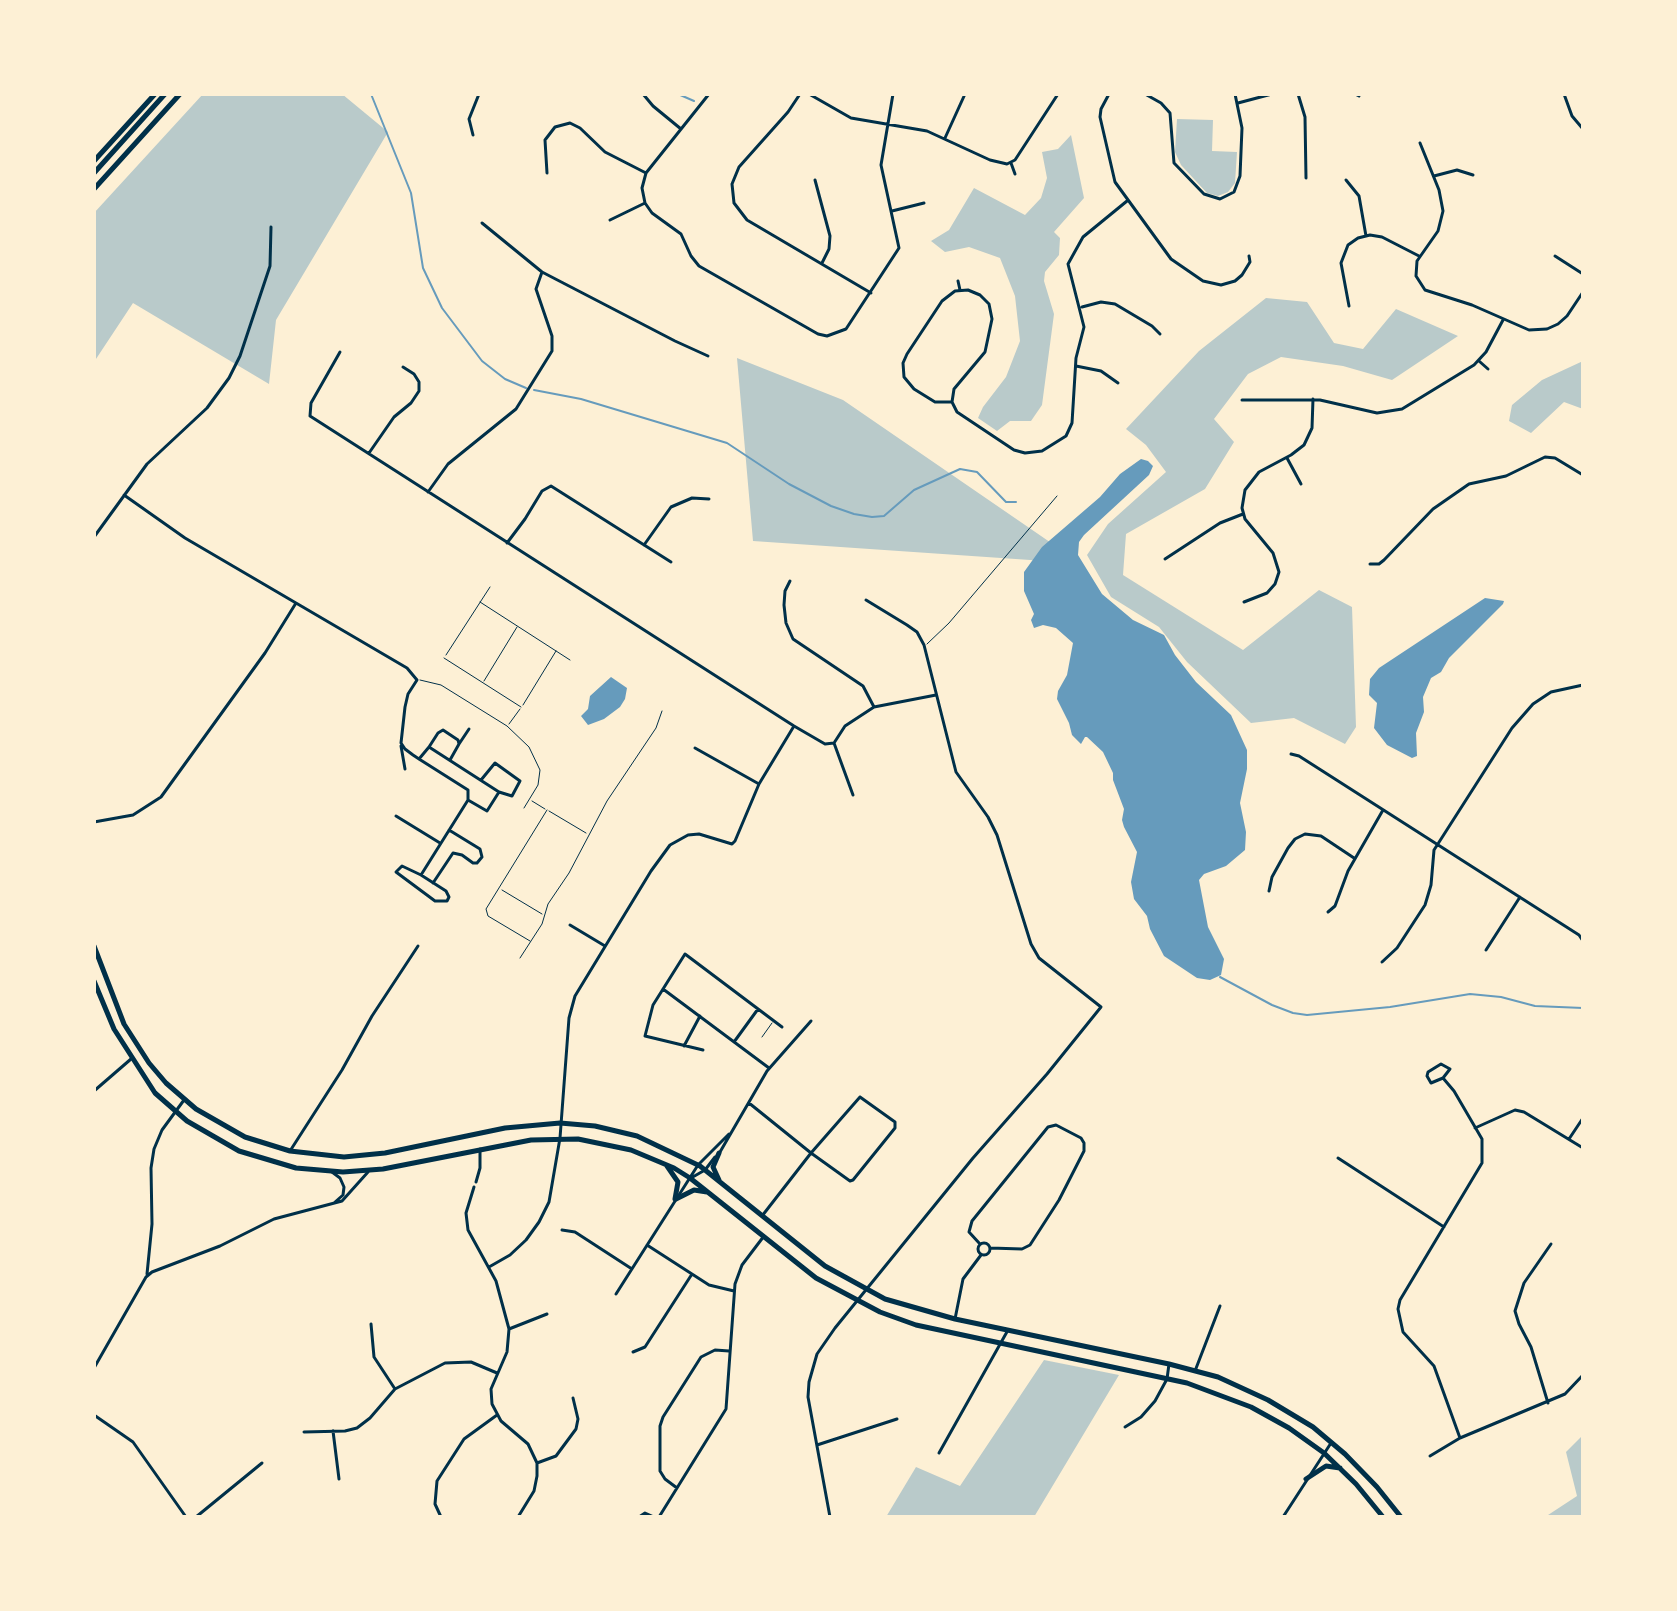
<!DOCTYPE html>
<html>
<head>
<meta charset="utf-8">
<style>
  body { margin:0 }
  #map { position:relative; width:1677px; height:1611px; overflow:hidden; background:#fdf0d5; font-family:"Roboto Serif",serif }
  canvas { display:block }
  .frame { position:absolute; inset:0; border:96px solid #fdf0d5; pointer-events:none }
</style>
</head>
<body>
<div id="map">
<canvas width="1677" height="1611"></canvas>
<div class="frame"></div>
</div>
<script>
const context = document.querySelector('canvas').getContext('2d');
context.lineJoin = 'round';
function paint(path, color) { context.fillStyle = color; context.fill(path, 'evenodd'); }
const poly = rows => new Path2D(rows.map(r => 'M' + r).join(''));
function stroke(path, color, width, dash) { context.strokeStyle = color; context.lineWidth = width; context.lineCap = dash ? 'butt' : 'round'; context.setLineDash(dash || []); context.stroke(path); }
paint(poly([
  [203,94,342,94,388,132,276,320,269,384,133,303,94,362,94,213],
  [1177,119,1213,120,1212,151,1237,152,1235,183,1228,192,1218,196,1207,193,1181,165,1175,152],
  [1071,135,1084,198,1054,232,1060,238,1059,255,1045,272,1044,281,1054,314,1042,405,1031,421,1010,421,997,431,978,418,983,407,1006,377,1020,341,1015,296,1000,258,969,247,945,252,931,241,949,230,974,188,1025,215,1041,198,1047,178,1042,152,1058,149],
  [1266,298,1307,302,1334,343,1363,349,1396,309,1458,336,1392,380,1343,366,1281,357,1248,374,1214,419,1234,442,1205,489,1126,534,1123,575,1243,650,1319,590,1352,607,1356,727,1345,744,1294,718,1251,723,1187,662,1159,627,1111,597,1087,555,1108,524,1166,472,1146,445,1126,429,1199,351],
  [737,358,843,400,1076,560,1074,563,753,541],
  [1583,361,1583,409,1564,402,1531,433,1509,421,1512,405,1542,380],
  [1044,1360,1119,1375,1034,1517,886,1517,916,1467,960,1486],
  [1583,1435,1583,1517,1545,1517,1577,1496,1566,1452]
]), '#b9caca');
paint(poly([
  [1141,459,1148,461,1153,466,1149,475,1084,535,1079,542,1078,555,1102,594,1133,620,1164,635,1175,655,1196,682,1231,715,1247,750,1247,769,1240,803,1246,832,1245,850,1226,866,1204,874,1199,880,1208,927,1224,959,1221,975,1210,980,1197,978,1164,956,1150,929,1147,916,1134,899,1131,882,1137,852,1124,827,1122,820,1124,809,1113,780,1113,773,1103,752,1087,737,1085,737,1081,744,1072,735,1069,723,1057,699,1058,691,1067,675,1073,643,1056,628,1043,625,1034,628,1031,620,1034,614,1024,591,1024,572,1042,547,1100,497,1120,474],
  [1485,598,1504,601,1503,604,1449,658,1441,672,1431,678,1423,697,1424,712,1416,733,1417,756,1412,758,1387,745,1374,728,1377,703,1369,695,1370,679,1379,668],
  [611,677,627,688,625,699,620,707,604,719,588,725,581,716,588,709,590,696]
]), '#669bbc');
stroke(poly([
  [371,94,411,193,423,268,442,308,482,361,505,379,526,388],
  [678,94,694,101],
  [534,390,581,399,727,443,789,484,831,506,854,514,872,517,884,516,914,490,960,469,977,472,1006,502,1016,502],
  [1220,977,1272,1005,1293,1013,1307,1015,1390,1007,1470,994,1501,997,1535,1006,1583,1008]
]), '#669bbc', 2);
stroke(poly([
  [480,602,570,660],
  [927,644,949,623,1057,496],
  [446,655,490,587],
  [444,658,521,707],
  [420,680,441,685,507,726,529,747,540,770,538,785,524,808],
  [484,681,517,627],
  [523,705,556,651],
  [509,724,520,709],
  [532,801,545,809],
  [549,811,586,833],
  [502,890,542,914],
  [530,941,488,916,486,909,547,810],
  [520,958,542,924,548,904,569,873,607,801,656,728,662,711],
  [762,1037,772,1023]
]), '#003049', 1);
stroke(poly([
  [643,94,653,106,681,129],
  [709,94,646,173,642,188,645,203,652,213,681,234,691,256,699,266,818,334,827,336,846,329,899,248,881,165,893,94],
  [800,94,788,112,739,167,732,184,734,203,747,220,871,293],
  [809,94,851,118,927,131,990,160,1007,164,1015,160,1058,94],
  [1109,94,1101,109,1100,117,1115,182,1171,259,1203,281,1221,285,1235,281,1242,275,1250,262,1249,256],
  [1145,94,1161,103,1170,113,1174,163,1204,194,1220,199,1234,192,1240,176,1242,128,1235,94],
  [1298,94,1305,117,1306,178],
  [1355,94,1359,96],
  [1564,94,1572,116,1583,129],
  [1238,103,1272,94],
  [473,135,469,119,479,94],
  [945,138,965,94],
  [1420,143,1439,190,1443,211,1438,231,1417,261,1416,276,1425,290,1472,305,1529,330,1547,329,1558,324,1567,316,1583,292],
  [1011,163,1015,174],
  [547,173,545,140,555,127,570,123,580,128,605,152,646,173],
  [1434,176,1457,170,1473,175],
  [815,180,830,236,829,249,822,263],
  [1346,180,1359,196,1366,236],
  [892,211,924,203],
  [610,220,645,203],
  [482,223,542,272,675,341,708,356],
  [1555,256,1583,274],
  [958,281,960,290],
  [1349,306,1341,263,1348,245,1358,238,1370,235,1382,237,1419,256],
  [1082,307,1101,302,1115,304,1152,326,1160,334],
  [340,352,311,403,310,416,794,726,825,744,834,743],
  [1479,361,1488,369],
  [1076,366,1101,371,1118,383],
  [1242,400,1320,400,1377,413,1402,409,1474,365,1486,352,1503,320],
  [952,402,935,402,914,389,904,377,903,363,907,354,942,301,955,291,968,290,980,295,989,304,992,319,985,352,954,389,952,402,957,412,1014,450,1025,453,1042,451,1066,436,1072,423,1076,358,1084,327,1068,264,1083,237,1127,201],
  [369,453,394,417,411,403,419,391,419,382,414,374,403,367],
  [1287,458,1301,484],
  [428,492,448,464,516,409,552,351,552,336,536,289,542,272],
  [124,495,185,538,407,668,417,680,408,694,405,707,401,743,405,749,413,755,419,759,468,790,468,800,487,811,499,792,429,747,419,759],
  [94,537,147,464,207,408,229,378,240,356,270,266,271,227],
  [507,543,525,519,542,491,551,486,671,562],
  [644,545,671,507,692,498,709,499],
  [1165,559,1220,523,1243,514],
  [1370,564,1379,564,1384,560,1433,509,1469,484,1506,476,1545,457,1555,458,1583,475],
  [790,581,785,591,784,605,786,623,793,639,863,686,874,707],
  [1244,602,1267,593,1275,584,1279,572,1273,553,1245,519,1242,508,1245,490,1259,472,1291,455,1304,445,1312,428,1313,399],
  [834,743,845,726,874,707,936,695],
  [834,743,853,795],
  [459,744,469,729],
  [401,746,405,769],
  [429,747,438,733,443,730,458,740,459,744,450,760],
  [695,748,759,784],
  [1291,754,1299,756,1579,935,1583,941],
  [481,780,495,763,520,781,512,796,499,792],
  [396,816,440,843],
  [94,822,133,815,161,797,265,653,296,603],
  [421,875,402,866,396,872,435,901,447,901,449,897,446,891,421,875,468,800],
  [433,883,453,853,462,855,473,863,477,863,482,857,480,849,449,830],
  [1269,891,1272,877,1288,848,1295,839,1305,834,1321,836,1354,858],
  [1328,912,1335,906,1348,871,1383,810],
  [570,925,605,946],
  [1486,950,1520,897],
  [1382,962,1397,948,1425,905,1431,885,1434,850,1512,728,1533,704,1551,692,1583,685],
  [663,989,769,1068],
  [734,1042,758,1009],
  [684,1046,700,1016],
  [703,1050,645,1036,653,1005,685,954,782,1027],
  [1443,1078,1450,1069,1441,1064,1428,1072,1427,1076,1431,1083,1443,1078,1454,1091,1482,1139,1482,1163,1400,1300,1398,1309,1403,1332,1434,1366,1460,1438],
  [94,1091,131,1059],
  [860,1097,895,1122,895,1128,853,1180,850,1181,811,1153,860,1097],
  [749,1103,811,1153,762,1216],
  [1475,1128,1515,1110,1524,1112,1583,1148],
  [1569,1139,1583,1118],
  [290,1151,342,1070,372,1016,418,946],
  [720,1152,767,1071,811,1021],
  [1338,1158,1444,1227],
  [332,1172,340,1178,344,1187,343,1195,334,1203],
  [691,1178,705,1170,715,1157],
  [476,1182,480,1168,480,1149],
  [474,1187,466,1213,468,1230,496,1281,509,1329,507,1352,491,1389,492,1404,501,1421,528,1444,537,1463,537,1476,534,1491,518,1517],
  [562,1230,575,1232,632,1269],
  '978 1249a6 6 0 1 1 12 0a6 6 0 1 1-12 0Z',
  [980,1244,969,1232,972,1221,1048,1127,1056,1125,1081,1138,1084,1143,1084,1151,1059,1200,1030,1245,1022,1249,990,1248],
  [647,1245,709,1285,734,1291],
  [489,1267,510,1255,526,1240,539,1222,549,1202,560,1138,569,1018,575,996,651,871,670,845,688,835,699,834,732,844,735,841,759,784,794,726],
  [147,1274,152,1224,151,1168,154,1149,162,1130,184,1100],
  [616,1294,698,1165,729,1134],
  [955,1319,963,1279,981,1255],
  [371,1324,374,1357,395,1389],
  [509,1329,547,1314],
  [633,1352,645,1347,692,1274],
  [94,1368,146,1277,152,1272,220,1246,274,1219,342,1201,368,1172],
  [1195,1371,1220,1306],
  [1548,1403,1531,1347,1519,1324,1515,1311,1524,1283,1551,1244],
  [94,1415,133,1442,186,1517],
  [1125,1427,1141,1417,1155,1401,1167,1379,1169,1364],
  [333,1431,339,1479],
  [304,1432,345,1431,357,1428,370,1418,395,1389,445,1363,471,1362,497,1373],
  [817,1445,897,1419],
  [939,1453,1008,1330],
  [1430,1456,1460,1438,1565,1394,1583,1375],
  [537,1463,556,1456,576,1429,578,1419,573,1398],
  [677,1488,665,1479,660,1471,660,1426,663,1417,701,1357,715,1350,729,1351],
  [196,1517,262,1463],
  [441,1517,435,1504,437,1481,464,1439,497,1415],
  [639,1517,645,1513,654,1517],
  [659,1517,726,1409,735,1284,742,1265,764,1236],
  [830,1517,808,1397,809,1382,817,1354,835,1328,973,1158,1047,1074,1101,1007,1039,958,1031,944,997,835,988,817,956,772,924,645,917,632,907,625,866,600],
  [1283,1517,1331,1443]
]), '#003049', 3);
stroke(poly([
  [94,946,124,1024,149,1063,166,1083,196,1109,245,1137,290,1151,344,1157,385,1153,505,1128,560,1123,595,1126,637,1136,700,1166,825,1266,885,1299,955,1319,1169,1364,1218,1377,1268,1400,1313,1427,1345,1454,1377,1487,1401,1517],
  [94,981,114,1029,155,1093,187,1121,239,1151,296,1168,343,1172,383,1169,531,1140,578,1139,631,1150,674,1168,690,1178,816,1278,880,1312,916,1325,1187,1383,1251,1407,1289,1428,1324,1453,1356,1484,1383,1517],
  [667,1166,678,1182,675,1199],
  [719,1180,713,1167,719,1153],
  [676,1199,694,1190,707,1192],
  [1306,1479,1326,1466,1340,1468]
]), '#003049', 5);
stroke(poly([
  [94,161,155,94],
  [94,173,165,94],
  [94,189,180,94]
]), '#003049', 5);
</script>
</body>
</html>
